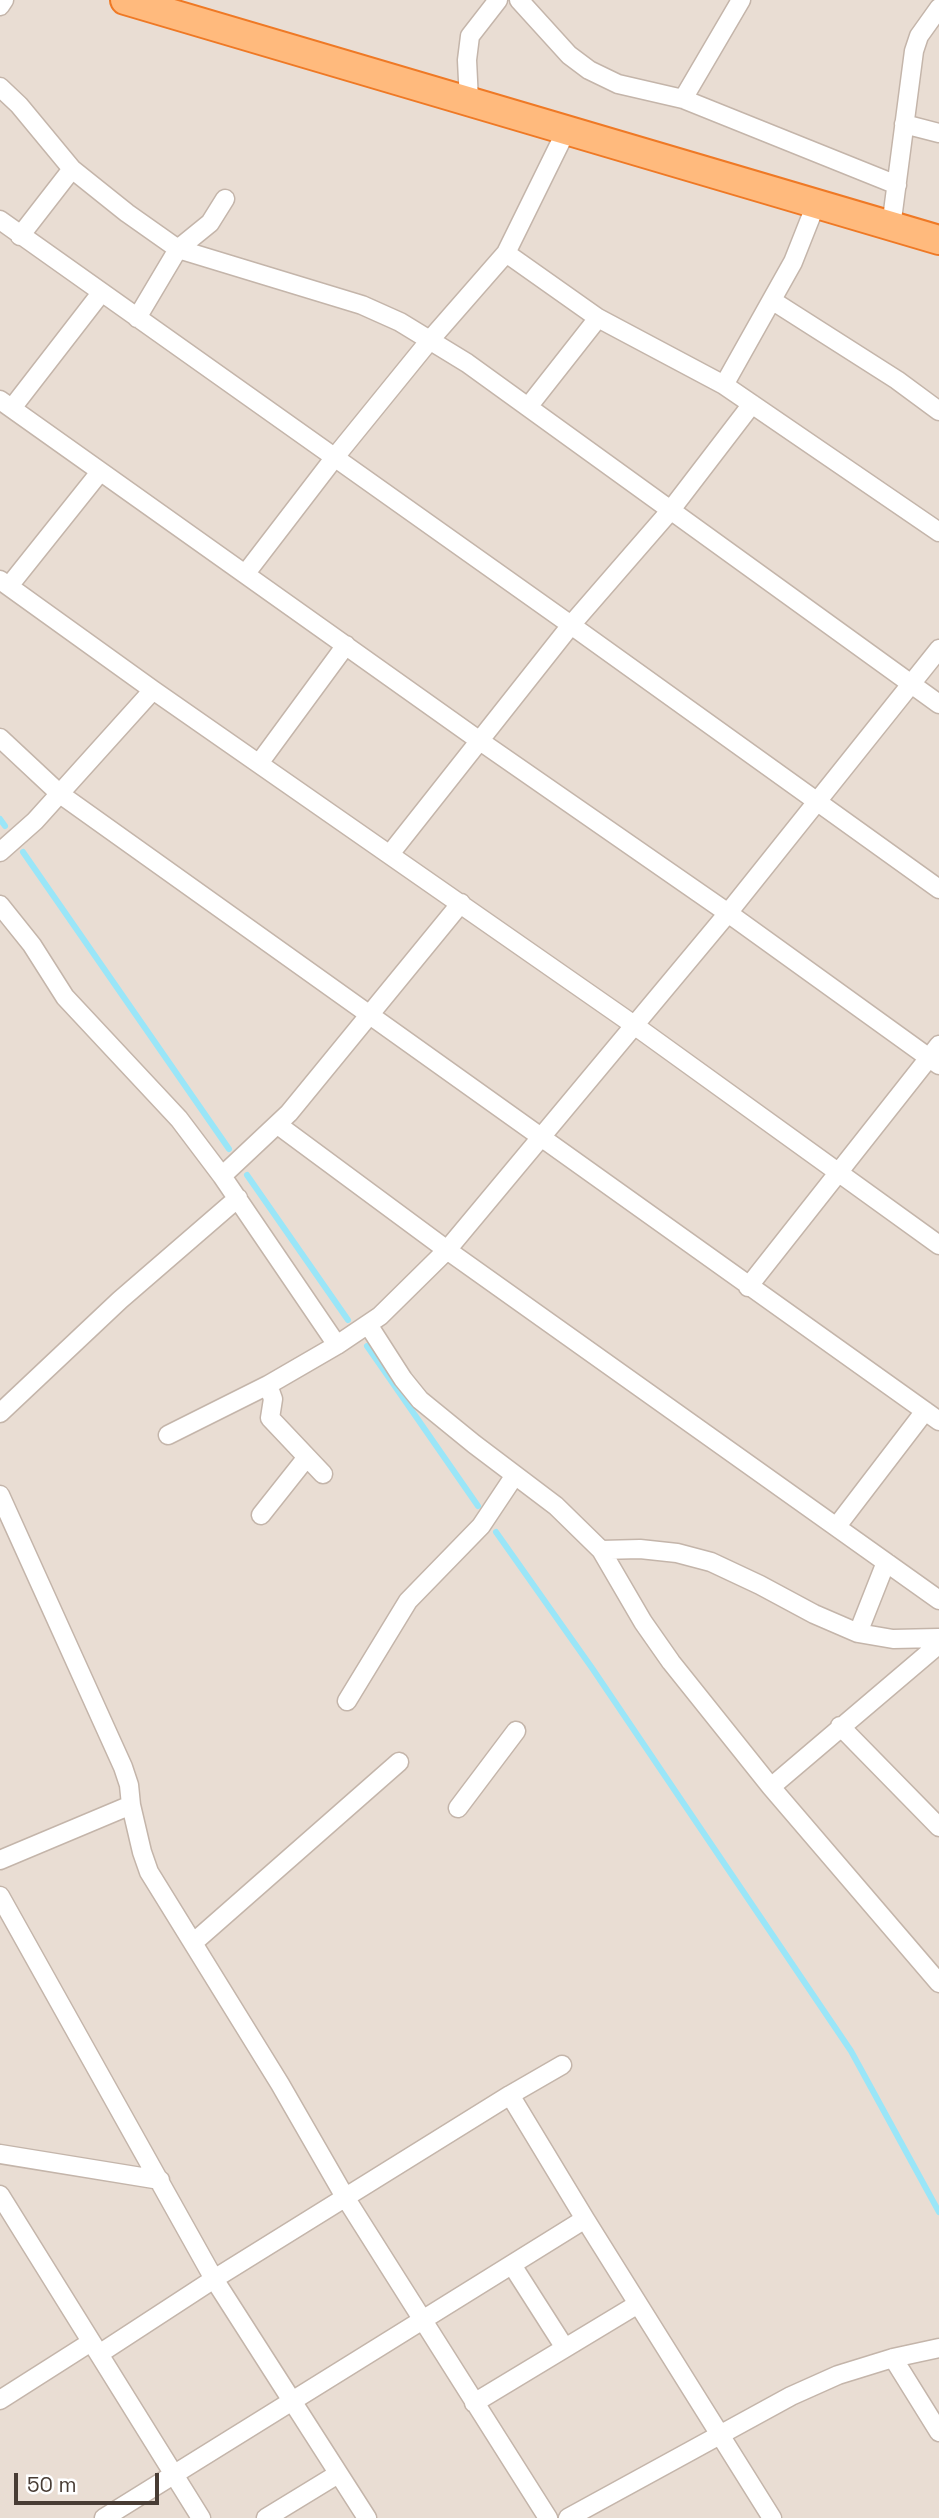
<!DOCTYPE html>
<html>
<head>
<meta charset="utf-8">
<style>
  body { margin:0 }
  #map { position:relative; width:939px; height:2518px; overflow:hidden; background:#f5ede5; font-family:"Space Grotesk",sans-serif }
  canvas { display:block }
  .scale { position:absolute; left:14px; top:2473px; width:145px; height:32px; box-sizing:border-box; border:4px solid #483c34; border-top:0; padding-left:9px; font-size:21px; line-height:24px; white-space:nowrap; color:#483c34; -webkit-text-stroke:5px #fff; paint-order:stroke }
</style>
</head>
<body>
<div id="map">
<canvas width="939" height="2518"></canvas>
<div class="scale">50 m</div>
</div>
<script>
const context = document.querySelector('canvas').getContext('2d');
context.lineJoin = 'round';
function paint(path, color) { context.fillStyle = color; context.fill(path, 'evenodd'); }
const poly = rows => new Path2D(rows.map(r => 'M' + r).join(''));
function stroke(path, color, width, dash) { context.strokeStyle = color; context.lineWidth = width; context.lineCap = dash ? 'butt' : 'round'; context.setLineDash(dash || []); context.stroke(path); }
paint(poly([
  [0,0,939,0,939,2518,0,2518]
]), '#e9ddd3');
stroke(poly([
  [0,819,5,826],
  [23,852,229,1149],
  [247,1175,348,1320],
  [367,1346,478,1506],
  [496,1532,592,1668,851,2051,939,2212]
]), '#9ae6f8', 6);
const minor = poly([
  [519,0,569,55,589,70,618,84,683,99,897,185],
  [0,6,4,0],
  [0,87,19,105,72,169],
  [683,99,741,0],
  [469,101,467,60,470,36,498,0],
  [904,124,939,133],
  [0,220,571,625,939,889],
  [891,227,914,51,919,36,939,8],
  [20,236,72,169,127,213,178,249,362,305,400,322,467,363,939,704],
  [506,253,598,318,724,385,939,532],
  [773,301,897,380,939,411],
  [137,318,178,249,210,223,225,199],
  [724,385,793,262,816,204],
  [0,400,480,741,728,913,939,1065],
  [528,407,598,318],
  [12,408,101,293],
  [246,573,335,457,430,340,506,253,567,129],
  [0,580,153,690,634,1025,939,1245],
  [9,586,100,472],
  [0,738,60,794,939,1421],
  [260,762,346,645],
  [0,852,35,821,153,690],
  [390,854,571,625,670,511,752,404],
  [0,905,32,945,65,997,179,1119,222,1176,337,1345,268,1385,168,1435],
  [278,1125,447,1250,939,1600],
  [222,1176,289,1113,461,903],
  [748,1287,939,1045],
  [369,1326,403,1379,420,1400,474,1444,556,1506,601,1550,643,1622,671,1662,771,1787,939,1983],
  [337,1345,380,1316,447,1250,728,913,939,649],
  [268,1385,273,1399,270,1418,323,1474],
  [0,1413,120,1300,238,1198],
  [0,1495,123,1767,129,1785,131,1805,0,1860],
  [261,1515,307,1457],
  [837,1526,925,1411],
  [601,1550,640,1549,677,1553,711,1562,760,1585,814,1614,858,1633,893,1639,939,1638],
  [858,1633,886,1562],
  [347,1701,408,1601,481,1526,515,1475],
  [840,1726,939,1827],
  [771,1787,938,1645],
  [131,1805,142,1852,149,1872,280,2084,345,2197,548,2518],
  [458,1808,516,1731],
  [0,1896,214,2279,367,2518],
  [193,1943,399,1762],
  [510,2095,585,2219,772,2518],
  [0,2154,160,2180],
  [0,2195,201,2518],
  [512,2265,565,2348],
  [99,2354,214,2279,510,2095,562,2065],
  [893,2358,939,2432],
  [0,2400,91,2342],
  [474,2403,638,2304],
  [104,2518,585,2219],
  [266,2518,338,2474],
  [568,2518,791,2396,838,2375,893,2358,939,2348]
]);
const trunk = poly([
  [125,0,939,240]
]);
stroke(minor, '#c4b5aa', 21);
stroke(trunk, '#ef7925', 32);
stroke(minor, '#fff', 18);
stroke(trunk, '#ffba7d', 28);
</script>
</body>
</html>
